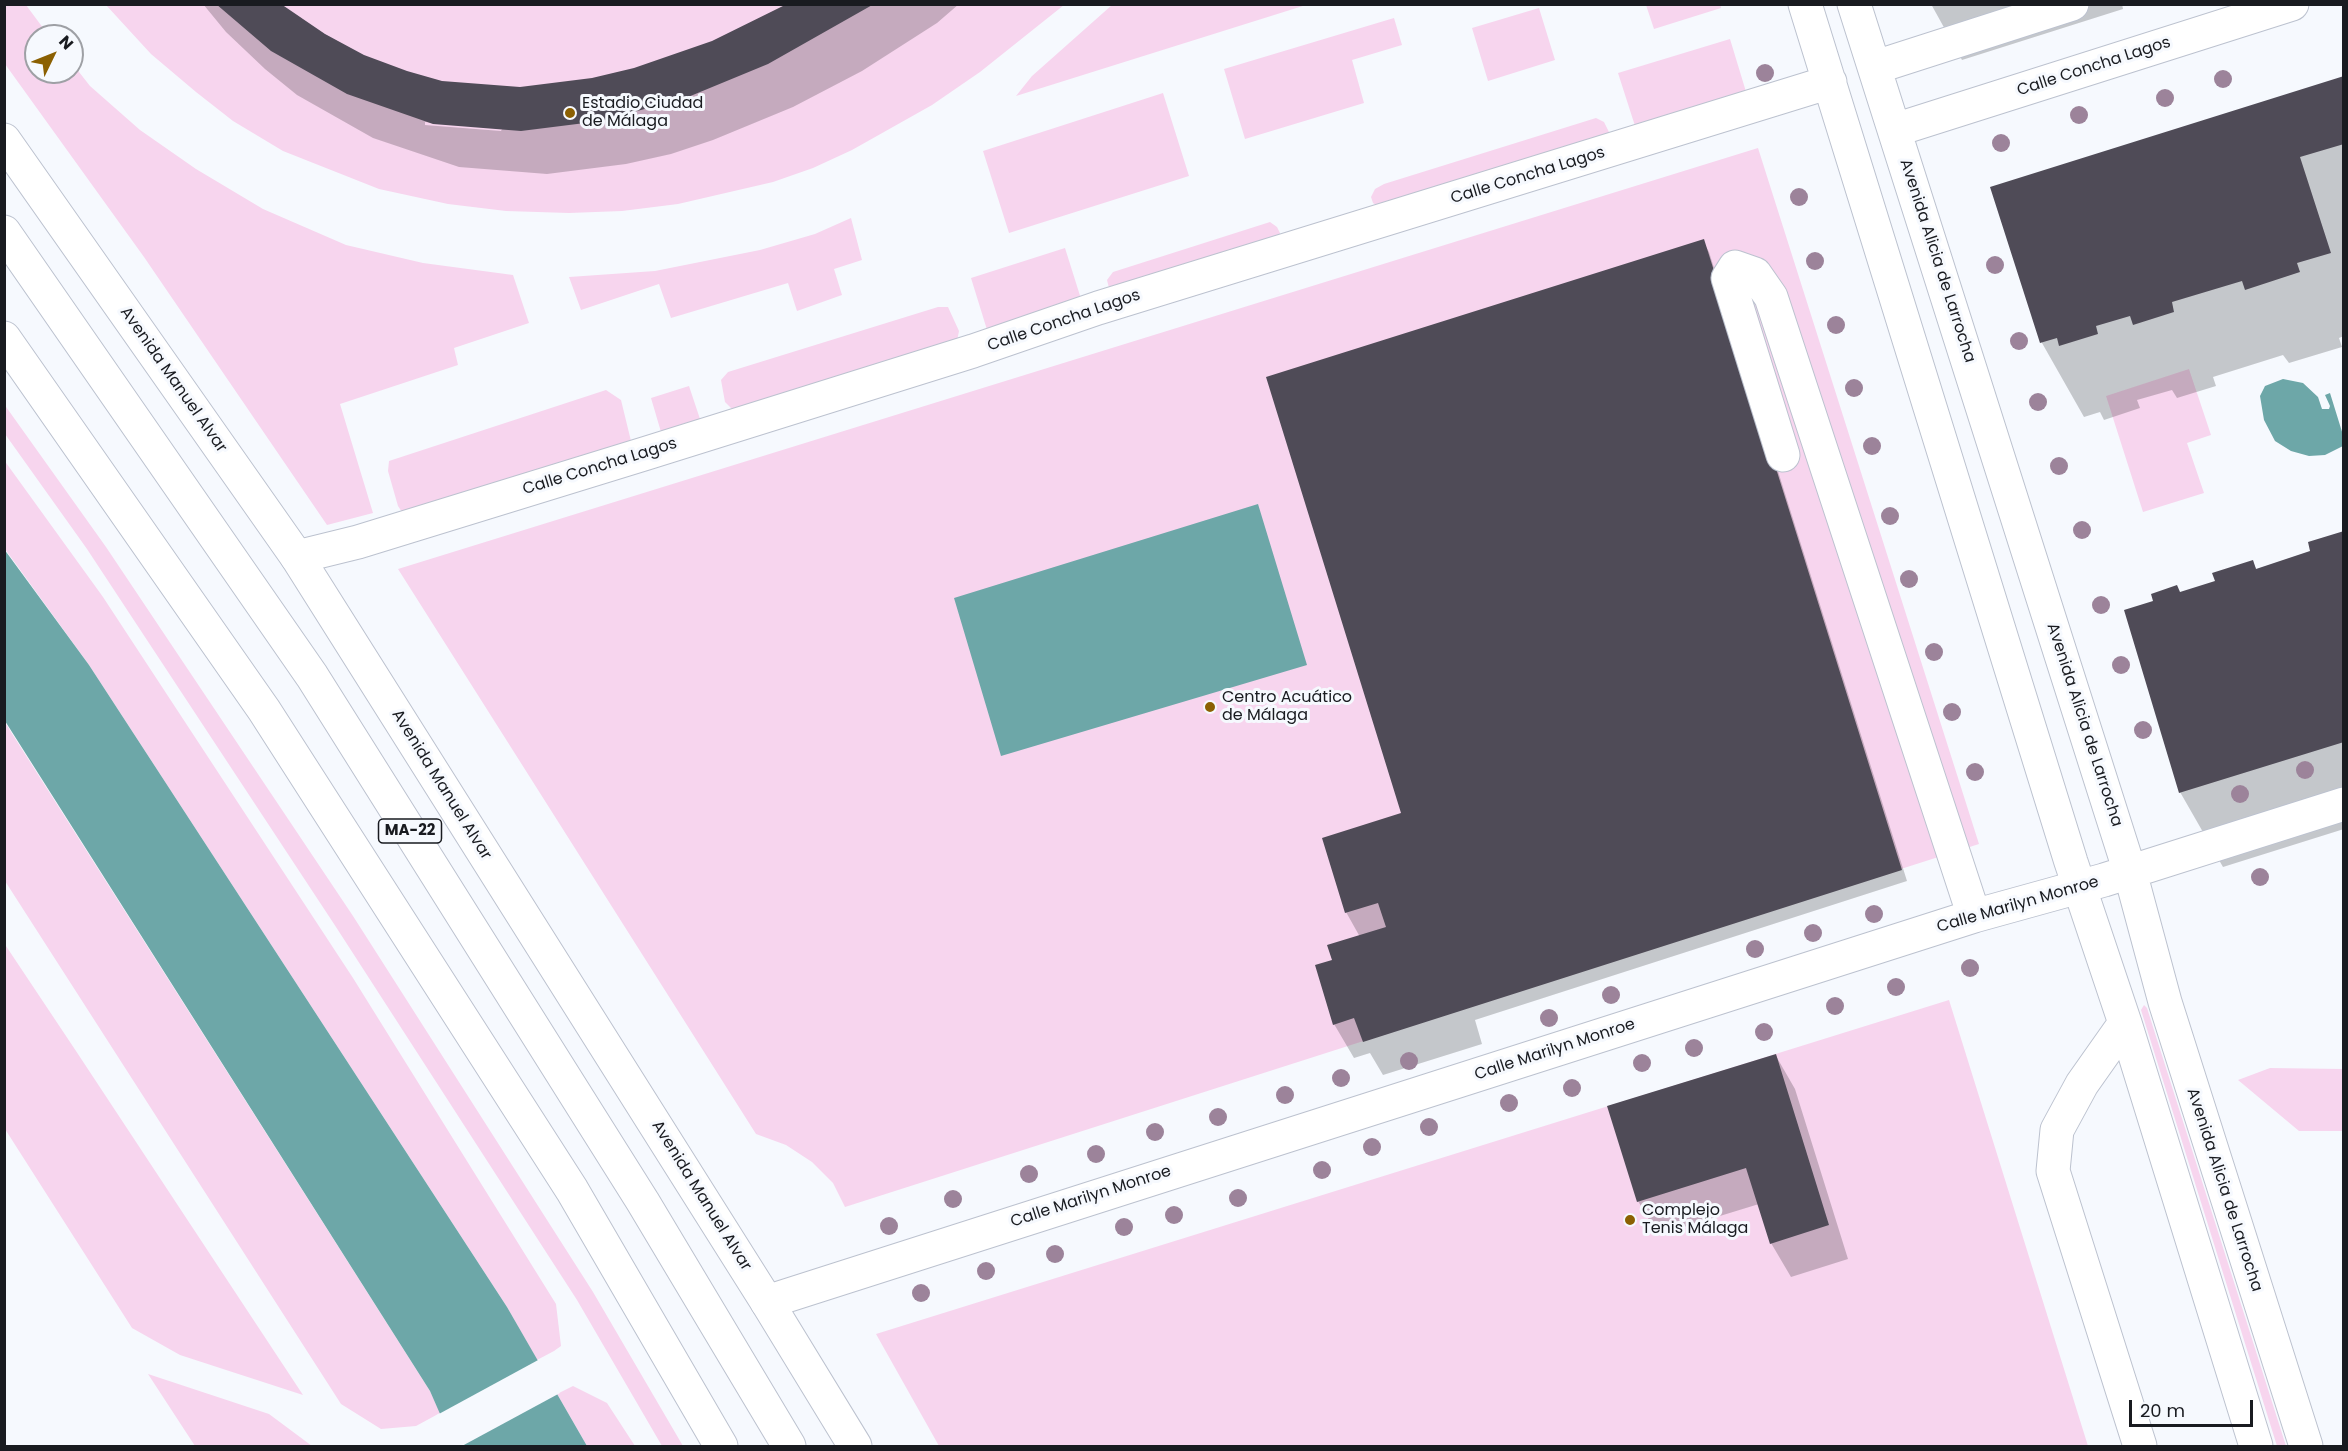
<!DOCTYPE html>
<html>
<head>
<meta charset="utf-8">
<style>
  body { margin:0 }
  #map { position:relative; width:2348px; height:1451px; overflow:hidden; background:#f6f9fe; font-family:Poppins,sans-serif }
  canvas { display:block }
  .frame { position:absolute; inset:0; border:6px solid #191b20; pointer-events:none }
  .north { position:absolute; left:24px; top:24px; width:60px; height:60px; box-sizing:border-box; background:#f6f9fe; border:2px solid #9ea0a5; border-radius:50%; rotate:47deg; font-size:16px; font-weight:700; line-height:24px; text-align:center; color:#191b20 }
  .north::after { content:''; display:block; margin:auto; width:21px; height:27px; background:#8b6002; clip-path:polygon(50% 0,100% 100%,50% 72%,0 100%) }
  .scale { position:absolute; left:2129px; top:1400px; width:124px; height:27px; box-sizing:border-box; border:3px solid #191b20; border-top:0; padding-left:8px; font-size:18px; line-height:21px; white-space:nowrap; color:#191b20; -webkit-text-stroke:4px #f6f9fe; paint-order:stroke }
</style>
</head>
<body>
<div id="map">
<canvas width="2348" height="1451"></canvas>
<div class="frame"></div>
<div class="north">N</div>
<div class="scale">20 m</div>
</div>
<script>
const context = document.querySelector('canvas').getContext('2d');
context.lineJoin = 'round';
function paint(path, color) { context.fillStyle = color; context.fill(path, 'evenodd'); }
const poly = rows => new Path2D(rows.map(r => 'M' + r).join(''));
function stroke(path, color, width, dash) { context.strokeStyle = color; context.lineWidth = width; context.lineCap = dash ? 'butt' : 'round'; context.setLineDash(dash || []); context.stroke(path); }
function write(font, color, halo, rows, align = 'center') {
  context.font = font + ' Poppins,sans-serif'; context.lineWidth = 6; context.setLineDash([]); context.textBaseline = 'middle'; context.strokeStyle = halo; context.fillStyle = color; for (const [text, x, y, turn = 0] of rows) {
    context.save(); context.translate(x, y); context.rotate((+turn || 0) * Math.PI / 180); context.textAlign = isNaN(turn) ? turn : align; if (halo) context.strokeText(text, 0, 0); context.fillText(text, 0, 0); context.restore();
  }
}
paint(poly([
  [1720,4,1721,8,1654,29,1646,5],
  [4,5,26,5,49,36,36,36,36,72,72,72,72,63,90,86,140,130,196,169,263,209,346,245,423,263,513,275,529,323,454,348,458,365,340,404,373,513,327,525,144,257,5,64],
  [106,5,1064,5,980,72,932,105,852,150,813,168,773,182,678,204,622,211,569,213,506,211,448,204,379,189,283,151,233,121,196,92,151,54],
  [1112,5,1112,4,1306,5,1016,96,1032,76],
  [1539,8,1555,60,1488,81,1472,28],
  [1394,18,1402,45,1352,60,1364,103,1245,139,1224,69],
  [1730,39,1747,95,1636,129,1618,73],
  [1163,93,1189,176,1009,233,983,151],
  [1596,118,1604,122,1609,132,1599,143,1382,209,1373,203,1371,197,1375,189,1384,184],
  [1758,148,1979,844,845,1207,833,1183,812,1162,786,1145,756,1134,398,569],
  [851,218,862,260,834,269,842,295,797,311,788,283,671,318,659,284,581,310,569,277,655,271,760,250,815,234],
  [1270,222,1277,227,1280,233,1278,241,1109,288,1107,280,1113,272],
  [1065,248,1082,302,988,333,971,278],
  [938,307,948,307,959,331,957,341,733,410,725,402,721,380,728,372],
  [2189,369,2211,435,2187,443,2204,493,2143,512,2106,396],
  [689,386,700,419,661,432,651,398],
  [606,390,621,400,631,441,402,512,398,506,388,471,389,461],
  [4,404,106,547,353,916,593,1292,683,1446,662,1446,577,1300,336,927,87,549,5,434],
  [4,460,103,597,353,978,556,1304,561,1346,554,1351,537,1360,507,1307,89,665,5,549],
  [4,721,430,1391,440,1413,416,1426,381,1429,341,1404,5,881],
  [4,943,76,1051,303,1395,180,1355,132,1328,5,1129],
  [1949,1000,2088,1446,939,1446,876,1334],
  [2144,1005,2147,1008,2286,1446,2277,1446,2141,1010],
  [2270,1068,2343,1069,2343,1131,2299,1131,2238,1080],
  [148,1374,269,1414,312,1446,195,1446],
  [573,1386,607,1403,635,1446,587,1446,557,1394]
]), '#f7d5ee');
paint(poly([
  [2283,379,2303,383,2318,397,2322,409,2329,409,2330,406,2325,395,2330,393,2343,435,2343,446,2325,455,2309,456,2291,451,2275,441,2264,420,2260,396,2265,386],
  [1258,504,1307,665,1001,756,954,598],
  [4,549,89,665,507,1307,587,1446,454,1446,430,1391,5,721]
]), '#6da7a8');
paint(poly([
  [540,1359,560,1393,462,1446,451,1446,437,1415]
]), '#f6f9fe');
paint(poly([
  [203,4,278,4,294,17,364,56,407,73,441,82,520,89,592,80,634,70,712,42,788,4,959,4,937,23,862,71,793,107,713,140,671,154,626,164,547,174,459,167,373,138,297,95,265,69,226,32],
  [425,122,494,128,502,129,501,131,425,125],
  [1931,4,2122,4,2123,9,1962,60],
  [2344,78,2344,336,2339,338,2342,347,2289,363,2283,355,2213,377,2216,386,2177,398,2172,390,2137,400,2140,408,2104,420,2100,412,2084,417,2042,343,1991,188],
  [1703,241,1709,252,1907,881,1475,1020,1482,1044,1383,1075,1370,1053,1354,1058,1334,1024,1334,961,1360,937,1346,912,1401,815],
  [2344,533,2344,829,2223,867,2180,792,2181,594,2217,582,2252,561,2257,570,2312,552],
  [1776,1056,1795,1089,1848,1259,1791,1277,1771,1243,1759,1204,1658,1235,1638,1201]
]), '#0003');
paint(poly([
  [216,4,281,4,325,34,364,55,407,71,442,81,520,87,592,78,634,68,712,41,787,4,874,4,768,64,688,97,601,121,521,131,433,124,347,94,271,51],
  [2344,76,2344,144,2300,157,2331,253,2297,263,2300,272,2245,290,2242,281,2172,302,2174,312,2133,325,2130,316,2096,326,2098,334,2059,346,2057,338,2040,343,1990,187],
  [1704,239,1902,870,1363,1042,1354,1018,1333,1025,1315,965,1332,960,1327,945,1386,927,1378,903,1345,913,1322,838,1401,813,1266,377],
  [2344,531,2344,742,2179,793,2124,610,2153,601,2151,594,2177,585,2180,592,2215,581,2212,573,2253,560,2256,569,2310,551,2308,542],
  [1776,1054,1829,1225,1770,1244,1746,1168,1637,1202,1607,1106]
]), '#4f4b57');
const minor = poly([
  [1805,4,2071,862,2125,1023,2256,1446],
  [1854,4,2130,872,2165,1002,2306,1446],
  [1876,67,2072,4],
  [1895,130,2292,4],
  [1783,455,1728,278,1735,267,1755,274,1771,297,1974,916],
  [297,557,358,542,647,453,973,351,1098,308,1830,82],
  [2125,1023,2082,1084,2057,1130,2053,1171,2140,1446],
  [767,1302,1974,916,2104,880,2344,804]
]);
const major = poly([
  [4,140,297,557,767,1302,855,1446],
  [4,232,312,676,643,1202,789,1446],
  [4,338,264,710,572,1190,721,1446]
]);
stroke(minor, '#bcc2cf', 35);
stroke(major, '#bcc2cf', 35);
stroke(minor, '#fff', 33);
stroke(major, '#fff', 33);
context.fillStyle = '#9c839a';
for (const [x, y] of [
  [1765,73],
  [2223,79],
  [2165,98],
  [2079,115],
  [2001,143],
  [1799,197],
  [1815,261],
  [1995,265],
  [1836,325],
  [2019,341],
  [1854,388],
  [2038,402],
  [1872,446],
  [2059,466],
  [1890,516],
  [2082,530],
  [1909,579],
  [2101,605],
  [1934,652],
  [2121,665],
  [1952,712],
  [2143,730],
  [2305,770],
  [1975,772],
  [2240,794],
  [2260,877],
  [1874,914],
  [1813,933],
  [1755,949],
  [1970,968],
  [1896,987],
  [1611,995],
  [1835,1006],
  [1549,1018],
  [1764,1032],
  [1694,1048],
  [1409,1061],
  [1642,1063],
  [1341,1078],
  [1572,1088],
  [1285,1095],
  [1509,1103],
  [1218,1117],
  [1429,1127],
  [1155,1132],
  [1372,1147],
  [1096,1154],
  [1322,1170],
  [1029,1174],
  [1238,1198],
  [953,1199],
  [1174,1215],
  [889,1226],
  [1124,1227],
  [1055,1254],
  [986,1271],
  [921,1293]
]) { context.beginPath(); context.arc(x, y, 9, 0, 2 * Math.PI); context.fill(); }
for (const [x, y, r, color] of [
  [570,113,6,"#8b6002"],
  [1210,707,6,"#8b6002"],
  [1630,1220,6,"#8b6002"]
]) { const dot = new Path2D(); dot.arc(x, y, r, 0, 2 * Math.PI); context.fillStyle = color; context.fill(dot); stroke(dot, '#f6f9fe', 2); }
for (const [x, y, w] of [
  [410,831,63]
]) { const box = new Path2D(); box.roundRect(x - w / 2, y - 12, w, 24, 4.5); context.fillStyle = '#f6f9fe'; context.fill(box); stroke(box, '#191b20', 1.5); }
write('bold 15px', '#191b20', null, [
  ["MA-22",410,831]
]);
write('16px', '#191b20', '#f6f9fe', [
  ["Calle Concha Lagos",2094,67,-18],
  ["Calle Concha Lagos",1528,176,-17],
  ["Avenida Alicia de Larrocha",1937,261,72],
  ["Calle Concha Lagos",1064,321,-19],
  ["Avenida Manuel Alvar",173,380,55],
  ["Calle Concha Lagos",600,467,-17],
  ["Avenida Alicia de Larrocha",2084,725,72],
  ["Avenida Manuel Alvar",441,785,58],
  ["Calle Marilyn Monroe",2018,905,-16],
  ["Calle Marilyn Monroe",1555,1050,-18],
  ["Avenida Alicia de Larrocha",2224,1190,72],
  ["Avenida Manuel Alvar",701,1196,58],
  ["Calle Marilyn Monroe",1091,1197,-18]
]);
write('16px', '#191b20', '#f6f9fe', [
  ["Estadio Ciudad",582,104],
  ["de Málaga",582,122],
  ["Centro Acuático",1222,698],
  ["de Málaga",1222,716],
  ["Complejo",1642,1211],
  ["Tenis Málaga",1642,1229]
], 'left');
</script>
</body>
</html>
